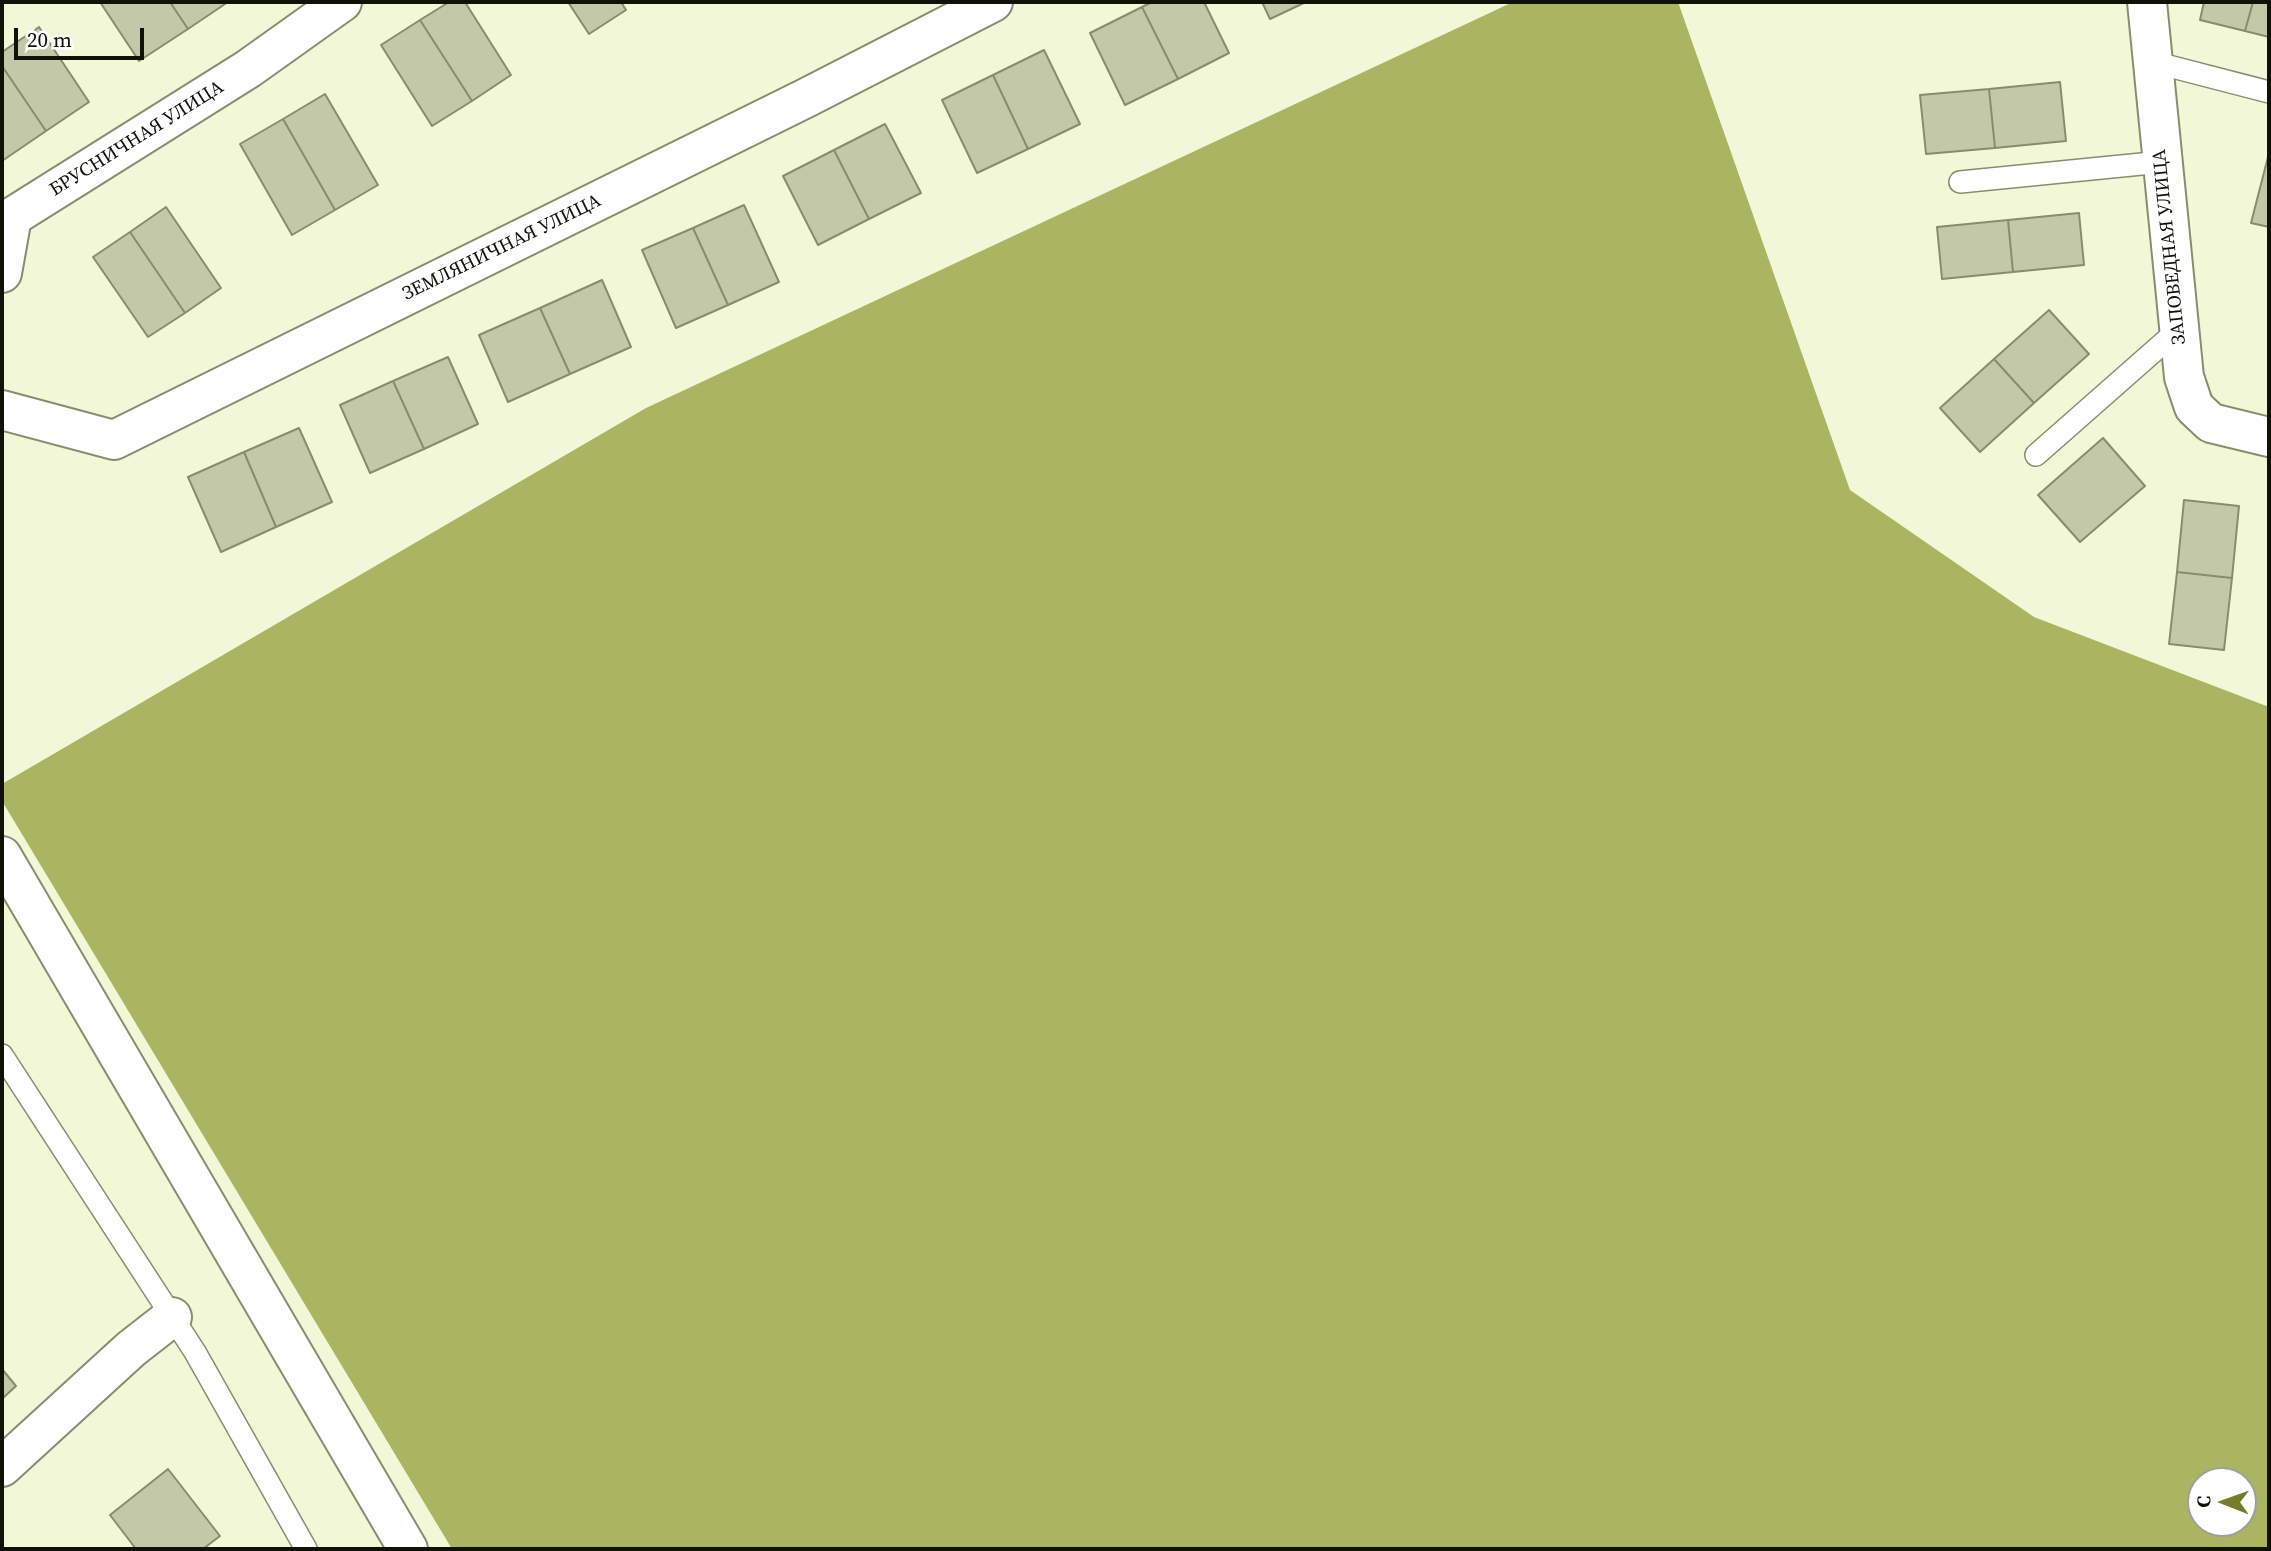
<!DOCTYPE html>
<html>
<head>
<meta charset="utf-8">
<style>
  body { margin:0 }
  #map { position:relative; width:2271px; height:1551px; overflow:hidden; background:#f2f8d7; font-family:"Source Serif 4",serif }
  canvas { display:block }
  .frame { position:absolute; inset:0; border:4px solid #111207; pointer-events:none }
  .north { position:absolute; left:2187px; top:1467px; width:70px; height:70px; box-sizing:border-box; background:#fff; border:2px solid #a0a09c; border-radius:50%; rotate:271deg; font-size:19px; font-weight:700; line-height:28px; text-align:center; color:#111207 }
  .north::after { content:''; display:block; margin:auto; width:24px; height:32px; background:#747d29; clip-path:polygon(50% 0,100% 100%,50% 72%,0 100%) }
  .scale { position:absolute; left:14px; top:28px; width:130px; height:32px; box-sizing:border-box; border:4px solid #111207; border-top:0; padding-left:9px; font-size:21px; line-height:24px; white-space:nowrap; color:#111207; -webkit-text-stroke:5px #fff; paint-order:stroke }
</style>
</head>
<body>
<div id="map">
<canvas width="2271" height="1551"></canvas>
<div class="frame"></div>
<div class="north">С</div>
<div class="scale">20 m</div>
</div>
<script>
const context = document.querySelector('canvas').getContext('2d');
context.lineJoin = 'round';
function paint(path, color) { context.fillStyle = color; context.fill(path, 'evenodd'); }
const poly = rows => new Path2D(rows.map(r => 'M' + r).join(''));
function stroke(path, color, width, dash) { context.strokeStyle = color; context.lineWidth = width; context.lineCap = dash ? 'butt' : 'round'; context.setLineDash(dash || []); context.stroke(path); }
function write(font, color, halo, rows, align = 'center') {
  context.font = font + ' "Source Serif 4",serif'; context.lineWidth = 5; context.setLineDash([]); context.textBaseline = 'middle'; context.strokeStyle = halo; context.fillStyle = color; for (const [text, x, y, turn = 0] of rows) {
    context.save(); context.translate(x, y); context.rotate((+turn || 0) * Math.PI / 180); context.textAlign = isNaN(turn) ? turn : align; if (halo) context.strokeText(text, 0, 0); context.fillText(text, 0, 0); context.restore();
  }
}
paint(poly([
  [1513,2,1678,2,1850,490,2034,617,2269,707,2269,1549,452,1549,2,801,2,784,646,408],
  [2201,1481,2243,1481,2243,1523,2201,1523]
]), '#aab562');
const building = poly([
  [100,2,170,2,188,29,139,61,100,2],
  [170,2,228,2,188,29,170,2],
  [449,2,465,2,511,75,472,101,420,20,449,2],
  [568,2,621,2,626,10,589,34,568,2],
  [1152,2,1204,2,1229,53,1178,79,1142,7,1152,2],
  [1262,2,1306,2,1270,19,1262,2],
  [2204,2,2253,2,2245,31,2200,20,2204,2],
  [2253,2,2269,2,2269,37,2245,31,2253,2],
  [1142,7,1178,79,1125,105,1090,33,1142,7],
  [420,20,472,101,432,126,381,45,420,20],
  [39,27,89,102,46,131,2,66,2,52,39,27],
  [1044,50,1080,124,1028,149,993,75,1044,50],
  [2,66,46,131,2,161,2,66],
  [993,75,1028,149,977,173,942,100,993,75],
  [2060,82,2066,141,1995,148,1989,89,2060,82],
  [1989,89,1995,148,1926,154,1920,95,1989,89],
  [325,94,378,185,335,210,283,119,325,94],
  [283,119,335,210,292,235,240,144,283,119],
  [885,124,921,193,869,219,834,150,885,124],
  [834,150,869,219,818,245,783,176,834,150],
  [2269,153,2269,227,2251,223,2269,153],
  [744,205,779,282,728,305,693,228,744,205],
  [166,207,221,288,185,313,130,232,166,207],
  [2079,213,2084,265,2013,272,2008,220,2079,213],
  [2008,220,2013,272,1942,279,1937,227,2008,220],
  [693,228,728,305,676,328,642,250,693,228],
  [130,232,185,313,148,337,93,257,130,232],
  [602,280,631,347,570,374,540,308,602,280],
  [540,308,570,374,508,402,479,335,540,308],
  [2049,310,2089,354,2034,403,1994,359,2049,310],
  [448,357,478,424,424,449,393,381,448,357],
  [1994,359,2034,403,1980,452,1940,408,1994,359],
  [393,381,424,449,370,473,340,405,393,381],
  [299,428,332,502,276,527,244,452,299,428],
  [2103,438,2145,486,2080,542,2038,495,2103,438],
  [244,452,276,527,221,552,188,477,244,452],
  [2184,500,2239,506,2232,578,2177,572,2184,500],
  [2177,572,2232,578,2224,650,2169,644,2177,572],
  [2,1369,16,1386,2,1399,2,1369],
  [168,1469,220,1536,203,1549,136,1549,110,1515,168,1469]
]);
paint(building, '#c3c8a9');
stroke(building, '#878c6f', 2);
const lane = poly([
  [2153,62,2269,92],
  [1960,182,2162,162],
  [2036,455,2178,330],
  [2,1055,195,1352,306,1549]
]);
const street = poly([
  [2147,2,2184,377,2194,407,2211,423,2269,437],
  [2,273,12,217,248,69,342,2],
  [2,410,114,440,806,98,993,2],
  [2,1467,131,1349,172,1317]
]);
const secondary = poly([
  [2,856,408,1549]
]);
stroke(lane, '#888d6f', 24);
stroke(street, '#888d6f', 42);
stroke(secondary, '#888d6f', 42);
stroke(lane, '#fff', 21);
stroke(street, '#fff', 38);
stroke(secondary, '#fff', 38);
write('19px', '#111207', '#fff', [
  ["БРУСНИЧНАЯ УЛИЦА",137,139,-32],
  ["ЗАПОВЕДНАЯ УЛИЦА",2170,247,-96],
  ["ЗЕМЛЯНИЧНАЯ УЛИЦА",502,248,-26]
]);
</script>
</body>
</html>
